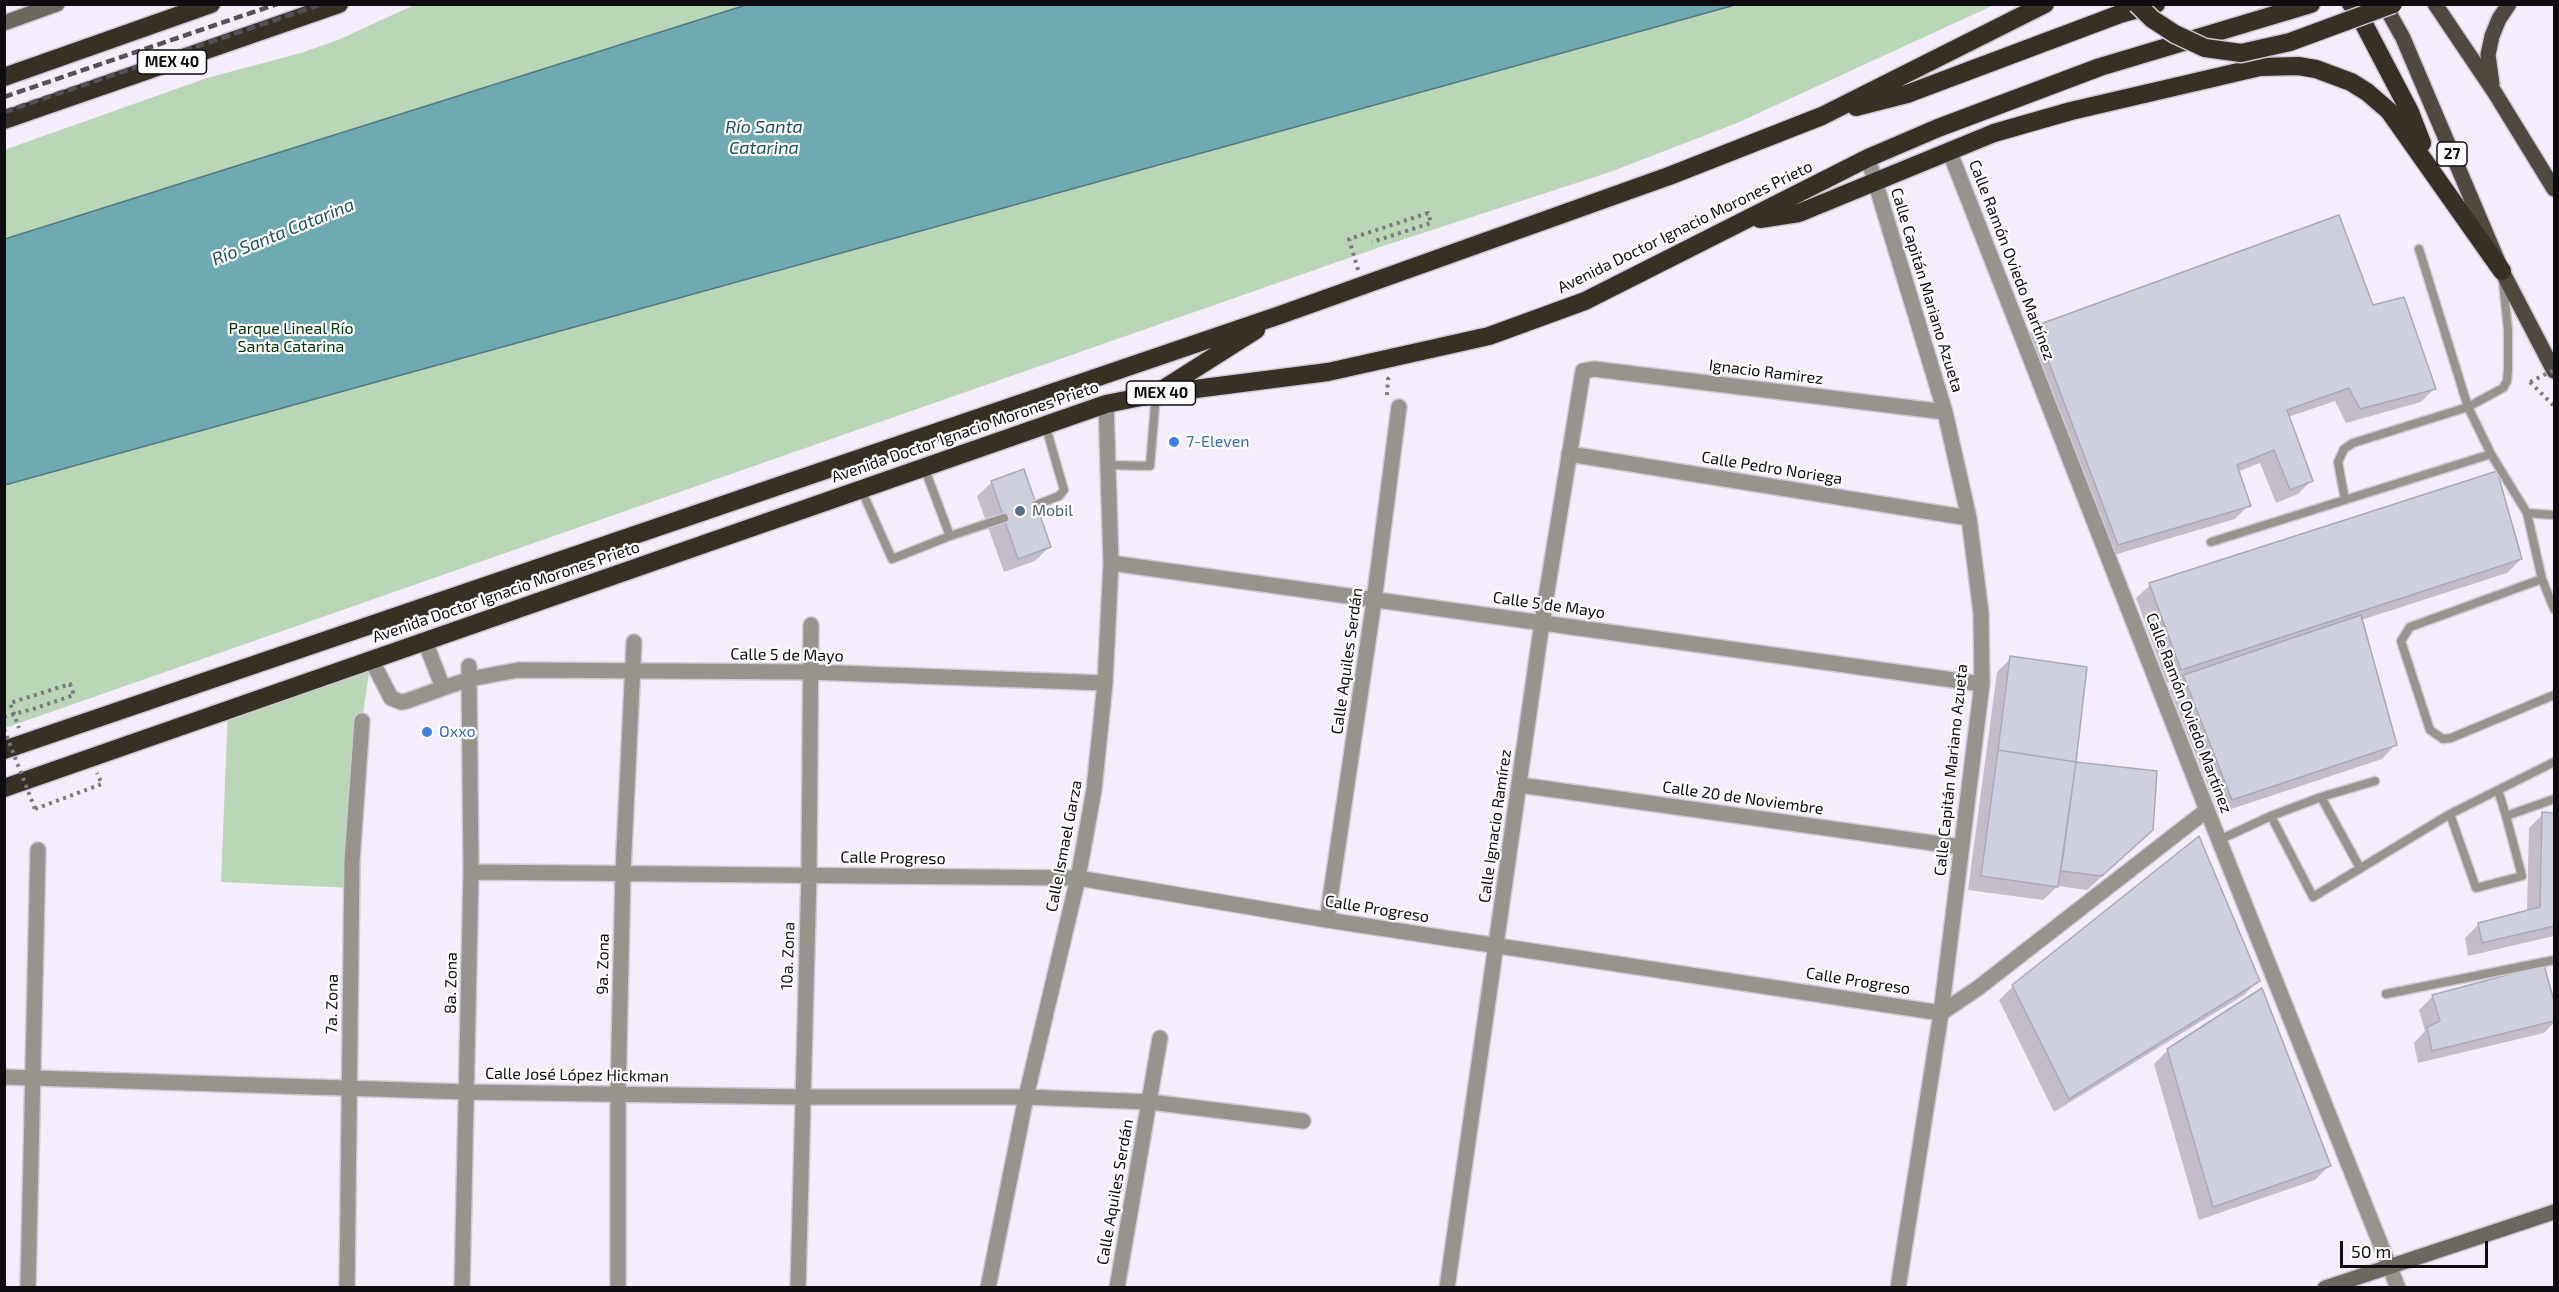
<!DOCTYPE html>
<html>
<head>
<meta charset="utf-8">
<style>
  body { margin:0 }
  #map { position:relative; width:2559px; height:1292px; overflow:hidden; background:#f5ecfc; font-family:"Exo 2",sans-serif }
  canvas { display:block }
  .frame { position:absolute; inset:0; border:6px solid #0e0c10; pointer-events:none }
  .scale { position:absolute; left:2340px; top:1241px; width:148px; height:27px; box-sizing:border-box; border:3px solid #0e0c10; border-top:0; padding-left:8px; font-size:18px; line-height:21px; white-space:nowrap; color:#0e0c10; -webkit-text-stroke:4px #fdfdfd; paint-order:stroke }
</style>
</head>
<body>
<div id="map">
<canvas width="2559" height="1292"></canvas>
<div class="frame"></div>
<div class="scale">50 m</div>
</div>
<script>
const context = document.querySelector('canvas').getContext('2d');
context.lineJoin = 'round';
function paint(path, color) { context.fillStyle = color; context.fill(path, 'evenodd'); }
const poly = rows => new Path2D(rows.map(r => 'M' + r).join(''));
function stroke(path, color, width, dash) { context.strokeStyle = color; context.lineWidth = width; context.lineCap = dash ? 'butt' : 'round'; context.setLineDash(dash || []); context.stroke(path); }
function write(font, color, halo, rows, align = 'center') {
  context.font = font + ' "Exo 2",sans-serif'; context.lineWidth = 4.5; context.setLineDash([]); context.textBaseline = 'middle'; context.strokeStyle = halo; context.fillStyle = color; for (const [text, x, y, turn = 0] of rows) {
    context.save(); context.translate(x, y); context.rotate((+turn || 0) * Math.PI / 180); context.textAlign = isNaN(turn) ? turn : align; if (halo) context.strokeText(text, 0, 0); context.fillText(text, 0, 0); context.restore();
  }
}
paint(poly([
  [414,5,1994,5,1737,123,1610,172,1383,246,5,728,4,150,207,78,301,53,338,40],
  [371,659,362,721,352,888,221,882,228,710]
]), '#b9d6b7');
const water = poly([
  [746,5,746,4,1735,5,5,485,5,239,746,5]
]);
paint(water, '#6fa9b1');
stroke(water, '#527a81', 1.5);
paint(poly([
  [2372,307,2434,389,2421,402,2346,423,2335,401,2288,417,2312,480,2298,494,2276,503,2260,463,2237,472,2249,505,2235,519,2104,558,2022,341,2036,327],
  [1023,471,1049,547,1035,561,1004,572,977,496,991,483],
  [2521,559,2507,573,2361,620,2395,745,2382,759,2219,813,2170,690,2183,677,2167,683,2136,598,2150,585],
  [2011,658,2074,763,2156,772,2137,844,2087,890,2058,886,2043,900,1968,890,1997,672],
  [2543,814,2554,814,2554,936,2468,956,2465,938,2479,924,2527,912,2529,828],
  [2543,967,2554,1007,2554,1023,2544,1033,2418,1063,2414,1043,2425,1031,2419,1010,2433,996],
  [2258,981,2244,995,2054,1112,1999,1000,2013,986],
  [2168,1050,2329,1166,2315,1180,2199,1220,2154,1064]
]), '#0003');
const building = poly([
  [2339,215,2373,305,2404,297,2436,389,2360,409,2349,388,2287,410,2313,481,2290,490,2274,450,2237,465,2251,506,2118,545,2035,326,2339,215],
  [1024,469,1051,547,1018,559,991,481,1024,469],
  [2497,471,2522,559,2181,670,2149,583,2497,471],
  [2361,615,2397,745,2232,800,2183,675,2361,615],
  [2010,656,2087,667,2076,762,1998,750,2010,656],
  [1998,750,2076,762,2058,887,1981,876,1998,750],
  [2076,762,2157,771,2153,830,2102,876,2061,871,2076,762],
  [2542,812,2554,813,2554,926,2482,943,2478,923,2540,907,2542,812],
  [2199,836,2260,981,2069,1099,2012,985,2199,836],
  [2544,965,2554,1001,2554,1021,2432,1051,2427,1027,2440,1021,2432,995,2544,965],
  [2262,988,2331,1166,2213,1207,2167,1049,2262,988]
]);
paint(building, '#cecfdf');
stroke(building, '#a9aab9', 1.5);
const lane = poly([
  [2419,249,2468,407,2491,454,2527,513,2542,579,2554,609],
  [1108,465,1150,466,1156,394],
  [924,467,950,536,1004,518],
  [861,489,892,559,950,536],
  [2345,500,2338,462,2344,449,2353,443,2468,407,2503,388,2507,381,2508,370,2508,330,2503,281],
  [1036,505,1059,496,1064,490,1045,424],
  [2527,513,2554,515],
  [2211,542,2491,454],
  [2542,579,2410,627,2401,641,2430,730,2443,739,2451,738,2554,695],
  [2498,790,2506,816],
  [2321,797,2375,781],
  [2450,814,2476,888,2522,876,2506,816,2554,799],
  [2271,816,2321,797,2360,868],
  [2219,840,2271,816,2313,897,2450,814,2554,762],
  [2386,994,2554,960]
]);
const street = poly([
  [1949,150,2207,810,2398,1288],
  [1868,158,1945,412,1969,518,1981,613,1982,684,1941,1013,1898,1288],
  [1569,454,1969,518],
  [1111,563,1982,684],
  [371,659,391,698,401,702,407,701,443,688,425,641],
  [443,688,470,679,518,670,810,672,1105,683],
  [1520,785,1961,847],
  [471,872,1078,878,1327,920,1941,1013,1978,988,2207,810],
  [1327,920,1374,601,1399,407],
  [4,1077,467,1092,803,1097,1026,1097,1150,1102,1303,1121],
  [618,1286,618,1094,623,872,634,642],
  [28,1288,38,850],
  [347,1288,352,861,362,721],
  [462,1288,471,872,469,666],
  [798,1288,809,875,811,625],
  [988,1288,1026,1097,1078,878,1094,790,1105,683,1111,563,1106,404],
  [1117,1288,1160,1038],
  [1447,1288,1542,622,1583,371,1594,369,1945,412]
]);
const secondary = poly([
  [4,23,57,4],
  [2325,1288,2554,1212]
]);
const primary = poly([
  [2384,4,2403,38,2502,271,2554,371],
  [2435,4,2495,93,2554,189],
  [2492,84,2488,55,2492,36,2499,19,2509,4]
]);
const highway = poly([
  [2351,4,2356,9,2410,112,2422,143],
  [4,77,211,4],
  [1856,107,1907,94,2120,14,2156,4],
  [4,120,339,4],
  [1760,219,1799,213,1994,133,2071,111,2260,67,2298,66,2316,69,2351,82,2367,92,2389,111,2502,271],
  [1160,391,1256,330],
  [4,750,1280,315,1669,176,1822,116,2045,4],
  [4,788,1106,404,1156,394,1328,372,1489,336,1585,301,1868,158,1938,128,2100,67,2311,4]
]);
stroke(lane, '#d0c8d6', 11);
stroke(street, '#d0c8d6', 18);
stroke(secondary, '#d0c8d6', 18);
stroke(primary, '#d0c8d6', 18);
stroke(highway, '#d0c8d6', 21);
stroke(poly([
  [1358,270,1349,239,1428,213,1431,223,1372,242],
  [2530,382,2554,406],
  [1387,395,1388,379,1390,377],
  [4,717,36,708,74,695,70,684,10,703,19,728],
  [35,809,102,784,97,773]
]), '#7d7882', 4, [3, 4.5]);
stroke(lane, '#97948d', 8);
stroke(street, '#97948d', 15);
stroke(secondary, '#6d685f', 15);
stroke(primary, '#50493f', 15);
stroke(highway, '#373024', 18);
stroke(poly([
  [4,97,277,4],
  [4,112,322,4]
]), '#555158', 4.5, [9, 4.5]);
const highwayBridge = poly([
  [2137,4,2152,19,2175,34,2205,48,2241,53,2290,42,2393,4]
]);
stroke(highwayBridge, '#d0c8d6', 21, []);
stroke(poly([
  [2530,382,2554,370],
  [4,729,35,809]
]), '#7d7882', 4, [3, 4.5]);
stroke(highwayBridge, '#373024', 18);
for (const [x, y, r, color] of [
  [1174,442,6,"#3f7fe0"],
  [1020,511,6,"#5c6f8a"],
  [427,732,6,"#3f7fe0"]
]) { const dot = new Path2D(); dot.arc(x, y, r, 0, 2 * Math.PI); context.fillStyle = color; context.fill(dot); stroke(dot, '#fdfdfd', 2); }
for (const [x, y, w] of [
  [172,62,69],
  [2452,154,30],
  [1161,393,69]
]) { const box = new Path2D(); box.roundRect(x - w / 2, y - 12, w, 24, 4.5); context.fillStyle = '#fdfdfd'; context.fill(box); stroke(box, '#0e0c10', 1.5); }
write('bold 15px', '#0e0c10', null, [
  ["MEX 40",172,62],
  ["27",2452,154],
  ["MEX 40",1161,393]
]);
write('16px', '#0e0c10', '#fdfdfd', [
  ["Avenida Doctor Ignacio Morones Prieto",1685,227,-26],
  ["Calle Ramón Oviedo Martínez",2012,260,69],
  ["Calle Capitán Mariano Azueta",1927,290,73],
  ["Ignacio Ramirez",1766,372,7],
  ["Avenida Doctor Ignacio Morones Prieto",965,432,-19],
  ["Calle Pedro Noriega",1772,468,9],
  ["Avenida Doctor Ignacio Morones Prieto",506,592,-19],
  ["Calle 5 de Mayo",1549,605,8],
  ["Calle 5 de Mayo",787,655,1],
  ["Calle Aquiles Serdán",1347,661,-82],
  ["Calle Ramón Oviedo Martínez",2189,713,69],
  ["Calle Capitán Mariano Azueta",1951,770,-84],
  ["Calle 20 de Noviembre",1743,798,8],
  ["Calle Ignacio Ramírez",1495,826,-82],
  ["Calle Ismael Garza",1064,846,-79],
  ["Calle Progreso",893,858,1],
  ["Calle Progreso",1377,909,9],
  ["10a. Zona",788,956,-88],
  ["9a. Zona",603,964,-89],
  ["Calle Progreso",1858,981,9],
  ["8a. Zona",451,983,-89],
  ["7a. Zona",332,1004,-89],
  ["Calle José López Hickman",577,1075,1],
  ["Calle Aquiles Serdán",1115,1192,-80]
]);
write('16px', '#013404', '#fdfdfd', [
  ["Parque Lineal Río",291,329],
  ["Santa Catarina",291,347]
]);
write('16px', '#366cbe', '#fdfdfd', [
  ["7-Eleven",1186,442],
  ["Oxxo",439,732]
], 'left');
write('16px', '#4e5e75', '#fdfdfd', [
  ["Mobil",1032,511]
], 'left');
write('italic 18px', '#205359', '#fdfdfd', [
  ["Río Santa",764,127],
  ["Catarina",764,148],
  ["Río Santa Catarina",283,232,-22]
]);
</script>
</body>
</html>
